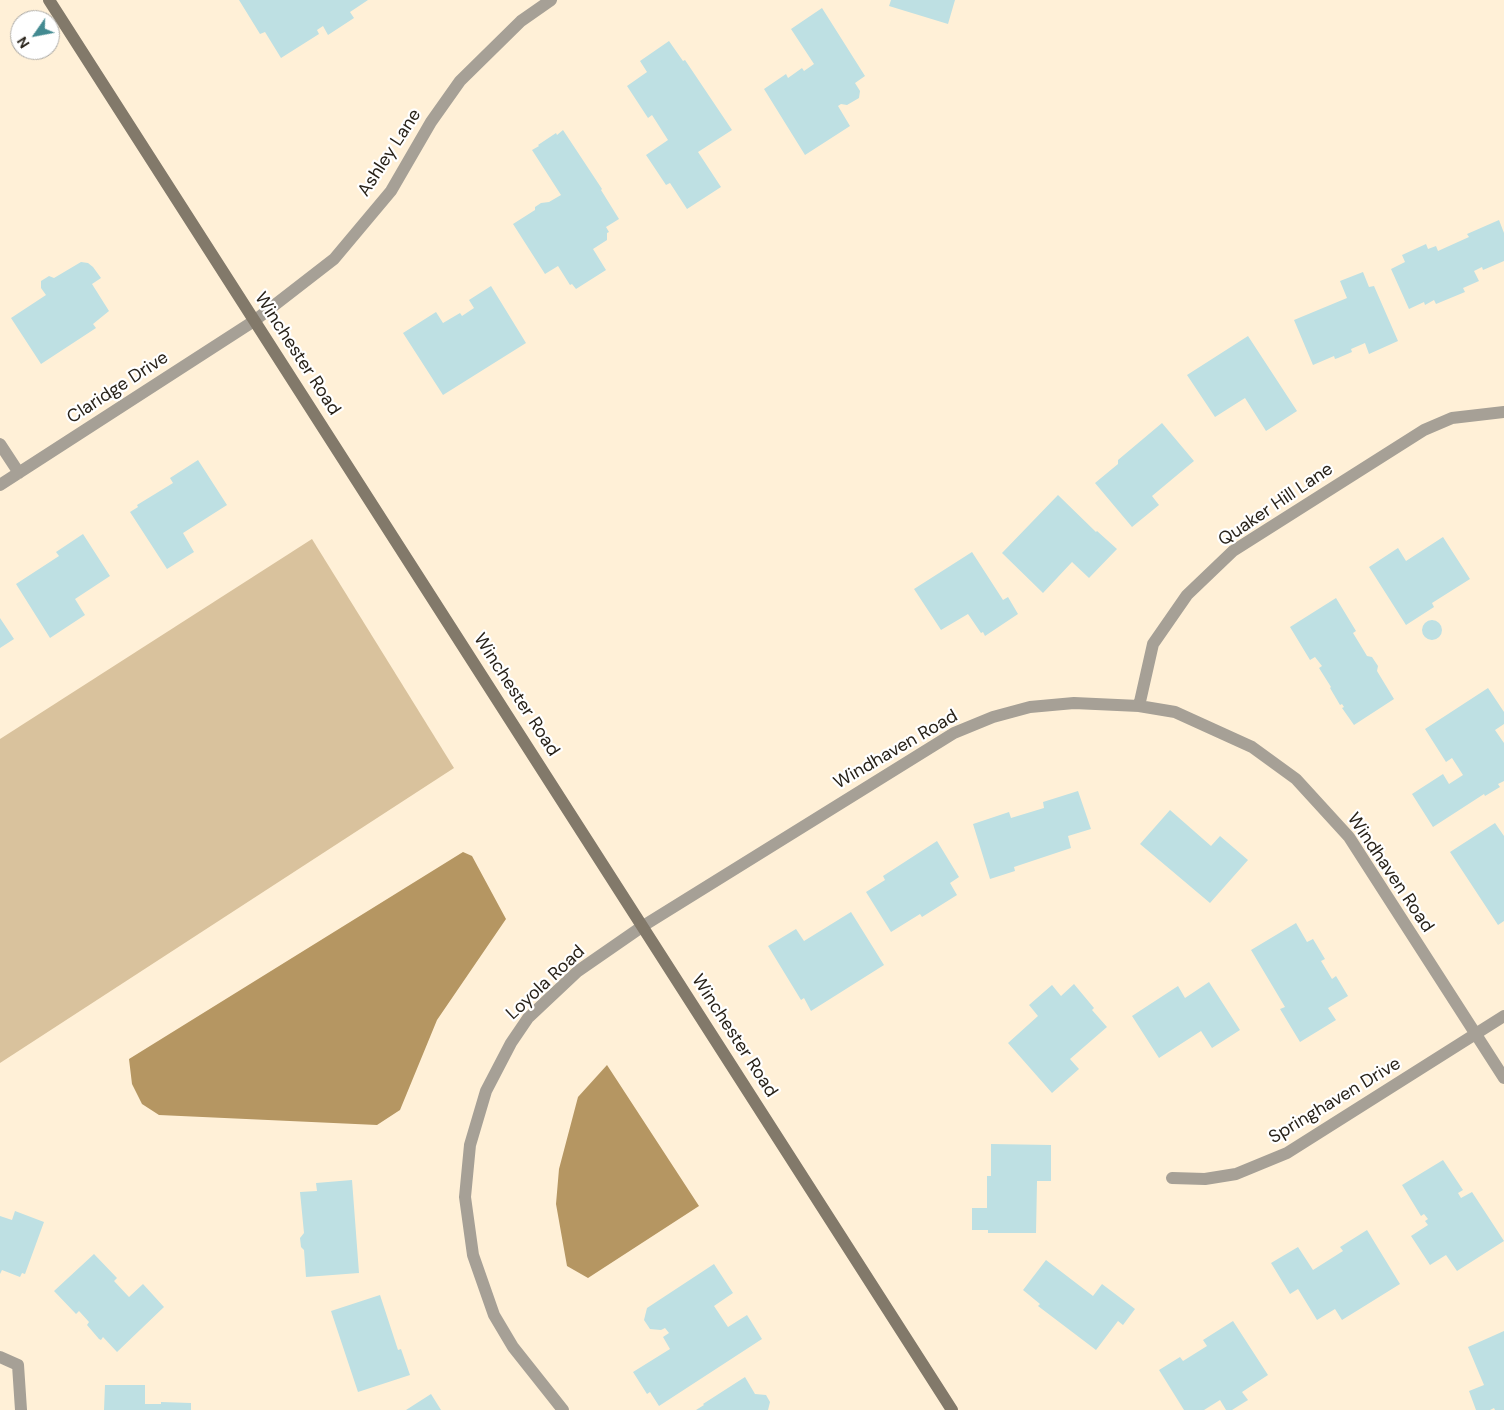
<!DOCTYPE html>
<html>
<head>
<meta charset="utf-8">
<style>
  body { margin:0 }
  #map { position:relative; width:1504px; height:1410px; overflow:hidden; background:#fff0d7; font-family:"DM Sans",sans-serif }
  canvas { display:block }
  .north { position:absolute; left:10px; top:10px; width:50px; height:50px; box-sizing:border-box; background:#fff; border:1px solid #a9a7a3; border-radius:50%; rotate:237deg; font-size:14px; font-weight:700; line-height:20px; text-align:center; color:#282219 }
  .north::after { content:''; display:block; margin:auto; width:18px; height:22px; background:#438a91; clip-path:polygon(50% 0,100% 100%,50% 72%,0 100%) }
</style>
</head>
<body>
<div id="map">
<canvas width="1504" height="1410"></canvas>
<div class="north">N</div>
</div>
<script>
const context = document.querySelector('canvas').getContext('2d');
context.lineJoin = 'round';
function paint(path, color) { context.fillStyle = color; context.fill(path, 'evenodd'); }
const poly = rows => new Path2D(rows.map(r => 'M' + r).join(''));
function stroke(path, color, width, dash) { context.strokeStyle = color; context.lineWidth = width; context.lineCap = dash ? 'butt' : 'round'; context.setLineDash(dash || []); context.stroke(path); }
function write(font, color, halo, rows, align = 'center') {
  context.font = font + ' "DM Sans",sans-serif'; context.lineWidth = 4.5; context.setLineDash([]); context.textBaseline = 'middle'; context.strokeStyle = halo; context.fillStyle = color; for (const [text, x, y, turn = 0] of rows) {
    context.save(); context.translate(x, y); context.rotate((+turn || 0) * Math.PI / 180); context.textAlign = isNaN(turn) ? turn : align; if (halo) context.strokeText(text, 0, 0); context.fillText(text, 0, 0); context.restore();
  }
}
paint(poly([
  [312,539,454,768,0,1063,0,739]
]), '#d9c29d');
paint(poly([
  [463,852,472,856,506,919,437,1020,400,1110,377,1125,159,1115,142,1104,132,1084,129,1059],
  [607,1065,699,1206,588,1278,567,1266,556,1204,559,1169,578,1097]
]), '#b59662');
paint(poly([
  [239,0,368,0,350,12,354,18,328,35,323,26,317,30,319,34,281,58,265,32,260,34],
  [891,0,955,0,948,24,889,6],
  [822,8,865,76,855,83,860,91,859,98,847,105,841,104,838,106,850,126,805,155,764,89,786,74,788,78,802,68,804,71,814,64,791,29],
  [669,41,683,61,685,60,732,130,698,152,721,187,687,209,670,183,666,185,646,155,668,140,652,115,648,118,627,86,647,72,640,61],
  [563,130,602,189,601,190,619,219,606,227,609,232,607,233,607,240,593,249,606,270,576,289,572,284,570,285,558,266,545,274,513,224,535,210,535,207,541,203,549,202,561,195,532,150,539,146,538,145,556,133,557,135],
  [1499,220,1504,233,1504,261,1483,270,1482,267,1474,271,1479,281,1463,288,1465,292,1436,304,1434,300,1425,305,1424,302,1409,309,1391,269,1405,262,1402,255,1426,244,1428,249,1436,246,1438,251,1469,237,1467,234],
  [81,262,88,263,93,267,101,278,92,284,109,311,93,324,96,328,41,364,11,318,46,295,41,288,41,281,49,276,54,278],
  [1363,272,1369,287,1374,286,1398,341,1369,354,1365,343,1351,349,1352,352,1338,358,1335,359,1334,356,1313,365,1294,320,1347,298,1340,281],
  [491,286,526,343,443,395,403,333,436,312,443,323,460,313,462,316,474,308,469,300],
  [1248,336,1297,411,1266,431,1245,398,1215,417,1187,375],
  [1162,423,1194,461,1152,496,1159,505,1132,527,1095,483,1118,464,1118,460],
  [198,460,227,505,183,533,194,552,167,569,130,512,138,507,137,505,173,483,170,478],
  [1058,495,1096,532,1097,531,1117,549,1089,578,1072,562,1043,593,1002,553],
  [83,534,110,576,75,599,85,615,50,638,16,584,59,556,56,552],
  [1443,537,1470,579,1432,603,1434,607,1406,625,1369,567,1398,548,1406,561],
  [972,552,1003,600,1008,597,1018,614,985,636,983,632,981,633,968,614,941,630,914,589],
  [1336,598,1356,631,1353,633,1364,651,1367,656,1372,657,1378,666,1377,671,1394,699,1354,725,1342,708,1344,707,1342,704,1340,705,1330,688,1331,687,1319,668,1322,666,1315,657,1310,660,1290,627],
  [0,618,14,639,0,648],
  '1422 630a10 10 0 1 1 20 0a10 10 0 1 1-20 0Z',
  [1488,688,1504,712,1504,724,1495,730,1504,743,1504,781,1498,784,1500,787,1485,796,1484,794,1433,827,1412,794,1443,774,1449,784,1463,775,1452,758,1446,762,1425,729],
  [1078,791,1091,829,1068,836,1071,848,1014,867,1015,871,990,879,973,824,1009,812,1011,818,1044,808,1043,802],
  [1170,810,1211,846,1220,836,1248,860,1210,903,1140,844],
  [1495,823,1504,836,1504,921,1498,925,1450,852],
  [937,841,959,877,950,883,957,895,922,917,920,914,891,932,866,892,885,880,883,876],
  [851,912,884,965,811,1011,804,998,801,1000,768,946,796,929,804,941],
  [1296,923,1307,942,1313,939,1325,959,1321,961,1332,979,1336,976,1348,996,1328,1008,1336,1020,1300,1042,1280,1009,1285,1007,1251,950],
  [1209,982,1240,1030,1212,1048,1201,1031,1159,1058,1132,1016,1178,986,1185,998],
  [1074,984,1094,1008,1092,1010,1107,1027,1070,1059,1079,1069,1052,1093,1008,1043,1038,1016,1029,1005,1052,985,1061,996],
  [991,1144,1051,1145,1051,1181,1037,1181,1036,1233,988,1233,988,1230,972,1230,972,1208,987,1208,987,1176,991,1176],
  [1443,1160,1463,1190,1458,1193,1461,1198,1472,1192,1504,1241,1457,1271,1446,1255,1430,1265,1411,1236,1428,1225,1425,1221,1428,1219,1424,1214,1421,1216,1402,1185],
  [352,1180,359,1273,306,1277,304,1250,301,1247,300,1238,304,1233,300,1192,317,1191,316,1183],
  [15,1211,44,1222,25,1274,22,1273,20,1277,2,1270,0,1274,0,1216,12,1220],
  [1367,1230,1400,1284,1342,1320,1335,1309,1317,1320,1298,1289,1290,1294,1271,1263,1298,1247,1313,1270,1343,1251,1340,1247],
  [94,1254,117,1278,114,1281,129,1297,143,1284,164,1307,117,1352,103,1337,101,1340,99,1339,87,1325,89,1322,79,1311,76,1314,54,1291],
  [1046,1260,1093,1296,1102,1284,1135,1309,1123,1325,1118,1321,1096,1350,1038,1306,1040,1304,1023,1290],
  [714,1264,733,1293,714,1306,728,1327,747,1315,762,1339,659,1406,650,1392,647,1394,633,1372,670,1349,663,1337,669,1333,665,1328,661,1330,650,1329,644,1320,647,1308],
  [380,1295,398,1350,401,1349,410,1375,358,1392,331,1311],
  [1233,1321,1268,1375,1242,1392,1248,1400,1232,1410,1226,1410,1220,1400,1204,1410,1184,1410,1159,1370,1180,1357,1183,1361,1207,1346,1203,1340],
  [1504,1331,1504,1410,1495,1410,1494,1408,1490,1410,1476,1410,1469,1391,1484,1385,1468,1347],
  [745,1377,755,1394,766,1395,770,1402,768,1410,696,1410,704,1405,703,1404],
  [105,1385,145,1385,145,1404,161,1404,161,1402,191,1403,191,1410,104,1410],
  [431,1394,441,1410,406,1410]
]), '#bee0e3');
stroke(poly([
  [0,1357,18,1365,21,1410]
]), '#a6a096', 12);
stroke(poly([
  [0,444,19,473],
  [0,485,254,321,334,259,391,191,431,122,460,81,521,21,551,0],
  [1139,706,1153,644,1187,595,1233,551,1424,430,1452,418,1504,412],
  [1172,1178,1205,1179,1236,1174,1287,1153,1504,1016],
  [563,1410,513,1347,494,1315,473,1255,465,1197,470,1145,486,1091,511,1043,528,1018,578,971,643,926,954,733,993,717,1030,707,1074,703,1139,706,1175,712,1252,747,1296,779,1349,837,1504,1078]
]), '#a6a096', 12);
stroke(poly([
  [49,0,952,1410]
]), '#82796a', 12);
write('18px', '#282219', '#fff', [
  ["Ashley Lane",390,153,-57],
  ["Winchester Road",297,354,57],
  ["Claridge Drive",118,388,-33],
  ["Quaker Hill Lane",1276,505,-34],
  ["Winchester Road",516,695,57],
  ["Windhaven Road",896,750,-30],
  ["Windhaven Road",1390,873,56],
  ["Loyola Road",546,983,-43],
  ["Winchester Road",734,1036,57],
  ["Springhaven Drive",1335,1101,-31]
]);
</script>
</body>
</html>
